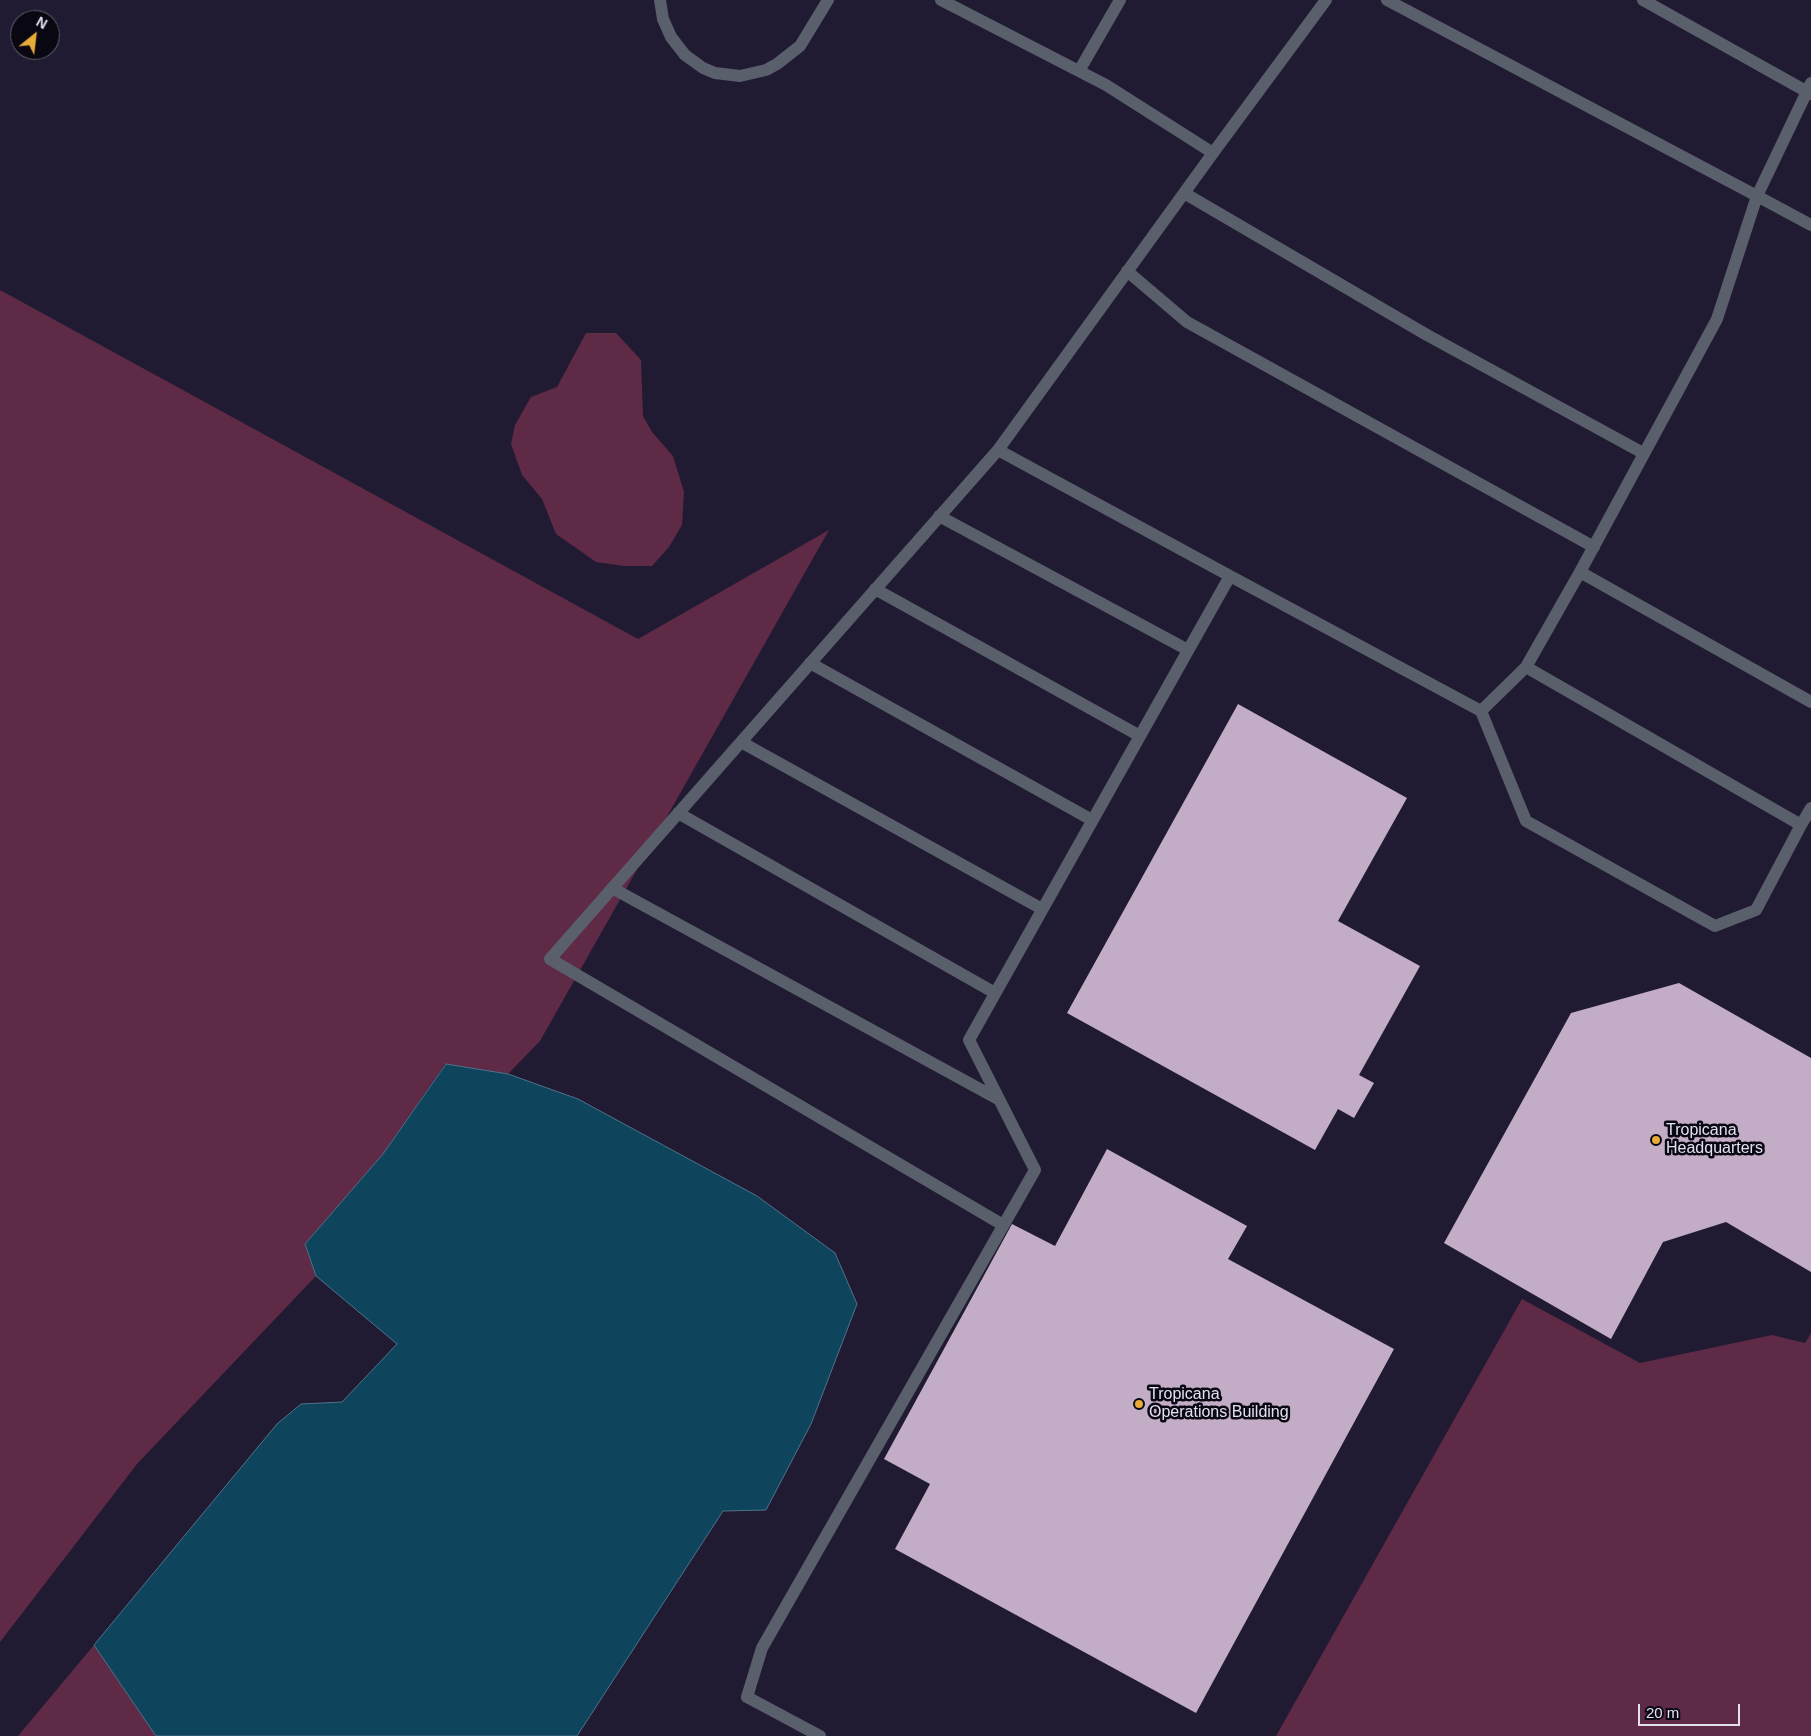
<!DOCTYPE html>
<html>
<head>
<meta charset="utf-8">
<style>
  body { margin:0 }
  #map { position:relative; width:1811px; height:1736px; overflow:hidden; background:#201b32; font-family:Helvetica,sans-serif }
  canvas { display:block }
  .north { position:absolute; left:10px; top:10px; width:50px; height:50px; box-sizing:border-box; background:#090711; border:1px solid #605e6b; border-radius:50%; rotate:29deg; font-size:14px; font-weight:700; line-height:20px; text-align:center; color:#e3e1f1 }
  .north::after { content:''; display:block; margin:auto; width:18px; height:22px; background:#e9ab38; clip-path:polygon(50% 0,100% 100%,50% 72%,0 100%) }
  .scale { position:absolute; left:1638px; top:1704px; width:102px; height:22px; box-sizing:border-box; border:2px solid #e3e1f1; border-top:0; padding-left:6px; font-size:15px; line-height:18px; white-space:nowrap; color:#e3e1f1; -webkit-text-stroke:4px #090711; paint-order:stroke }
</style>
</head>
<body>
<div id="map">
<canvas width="1811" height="1736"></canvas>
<div class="north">N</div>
<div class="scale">20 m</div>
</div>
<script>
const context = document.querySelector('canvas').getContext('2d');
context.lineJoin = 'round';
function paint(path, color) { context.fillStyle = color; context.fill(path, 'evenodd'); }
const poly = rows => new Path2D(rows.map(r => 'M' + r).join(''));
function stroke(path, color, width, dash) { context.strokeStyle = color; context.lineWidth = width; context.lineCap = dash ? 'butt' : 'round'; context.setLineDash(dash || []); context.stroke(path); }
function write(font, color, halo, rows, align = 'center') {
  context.font = font + ' Helvetica,sans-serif'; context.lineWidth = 5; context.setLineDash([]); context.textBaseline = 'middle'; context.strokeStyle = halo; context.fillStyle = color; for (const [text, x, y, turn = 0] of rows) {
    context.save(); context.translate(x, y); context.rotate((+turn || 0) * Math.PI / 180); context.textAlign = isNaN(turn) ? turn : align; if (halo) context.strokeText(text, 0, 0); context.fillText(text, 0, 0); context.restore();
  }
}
paint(poly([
  [0,290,638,639,829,530,540,1041,508,1074,445,1064,383,1154,305,1244,316,1276,137,1464,0,1642],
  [586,333,616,333,641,360,643,416,652,432,673,456,684,492,682,525,669,547,652,566,624,566,596,562,556,534,542,499,522,475,511,444,515,425,531,397,557,387],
  [1522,1299,1640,1363,1772,1335,1805,1343,1811,1333,1811,1736,1276,1736],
  [94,1645,156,1736,18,1736]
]), '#5f2a45');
const water = poly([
  [446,1064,508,1074,578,1099,757,1196,835,1253,857,1304,811,1424,766,1510,723,1511,577,1736,156,1736,94,1645,277,1424,301,1404,342,1402,397,1344,316,1276,305,1244,383,1154,446,1064]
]);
paint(water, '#0f445d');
stroke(water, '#4f7389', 1);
paint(poly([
  [1238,704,1407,798,1338,921,1420,966,1359,1075,1374,1083,1354,1118,1338,1109,1315,1150,1067,1013],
  [1679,983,1811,1058,1811,1272,1726,1222,1663,1242,1611,1339,1444,1243,1571,1013],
  [1107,1149,1247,1226,1228,1259,1394,1349,1196,1713,895,1549,930,1484,884,1459,1012,1224,1055,1246]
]), '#c3acc6');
stroke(poly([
  [660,0,663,19,671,37,685,55,703,68,715,73,740,76,766,70,777,64,800,46,828,0],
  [941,0,1106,85,1213,153,998,450],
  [1387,0,1757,196,1811,83],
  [1643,0,1811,94],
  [1079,71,1120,0],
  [1213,153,1326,0],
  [1184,193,1427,335,1643,453],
  [1127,271,1187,322,1594,547],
  [939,516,1188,650],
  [1580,572,1811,702],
  [875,589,1140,736],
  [810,663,1092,820],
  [1526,667,1801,825,1811,808],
  [1481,711,1526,667,1580,572,1717,319,1757,196,1811,225],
  [741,742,1042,909],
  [678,813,995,993],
  [612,888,998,1099],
  [1003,1225,550,959,998,450,1230,576],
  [820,1736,747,1697,762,1648,1035,1170,969,1040,1230,576,1481,711,1526,821,1715,926,1756,910,1801,825]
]), '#595f6b', 12);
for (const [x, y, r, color] of [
  [1656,1140,5,"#e9ab38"],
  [1139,1404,5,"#e9ab38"]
]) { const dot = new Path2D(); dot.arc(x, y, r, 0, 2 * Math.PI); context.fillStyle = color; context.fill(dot); stroke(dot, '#090711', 2); }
write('16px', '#e3e1f1', '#090711', [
  ["Tropicana",1666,1131],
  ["Headquarters",1666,1149],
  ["Tropicana",1149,1395],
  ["Operations Building",1149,1413]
], 'left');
</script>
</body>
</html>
